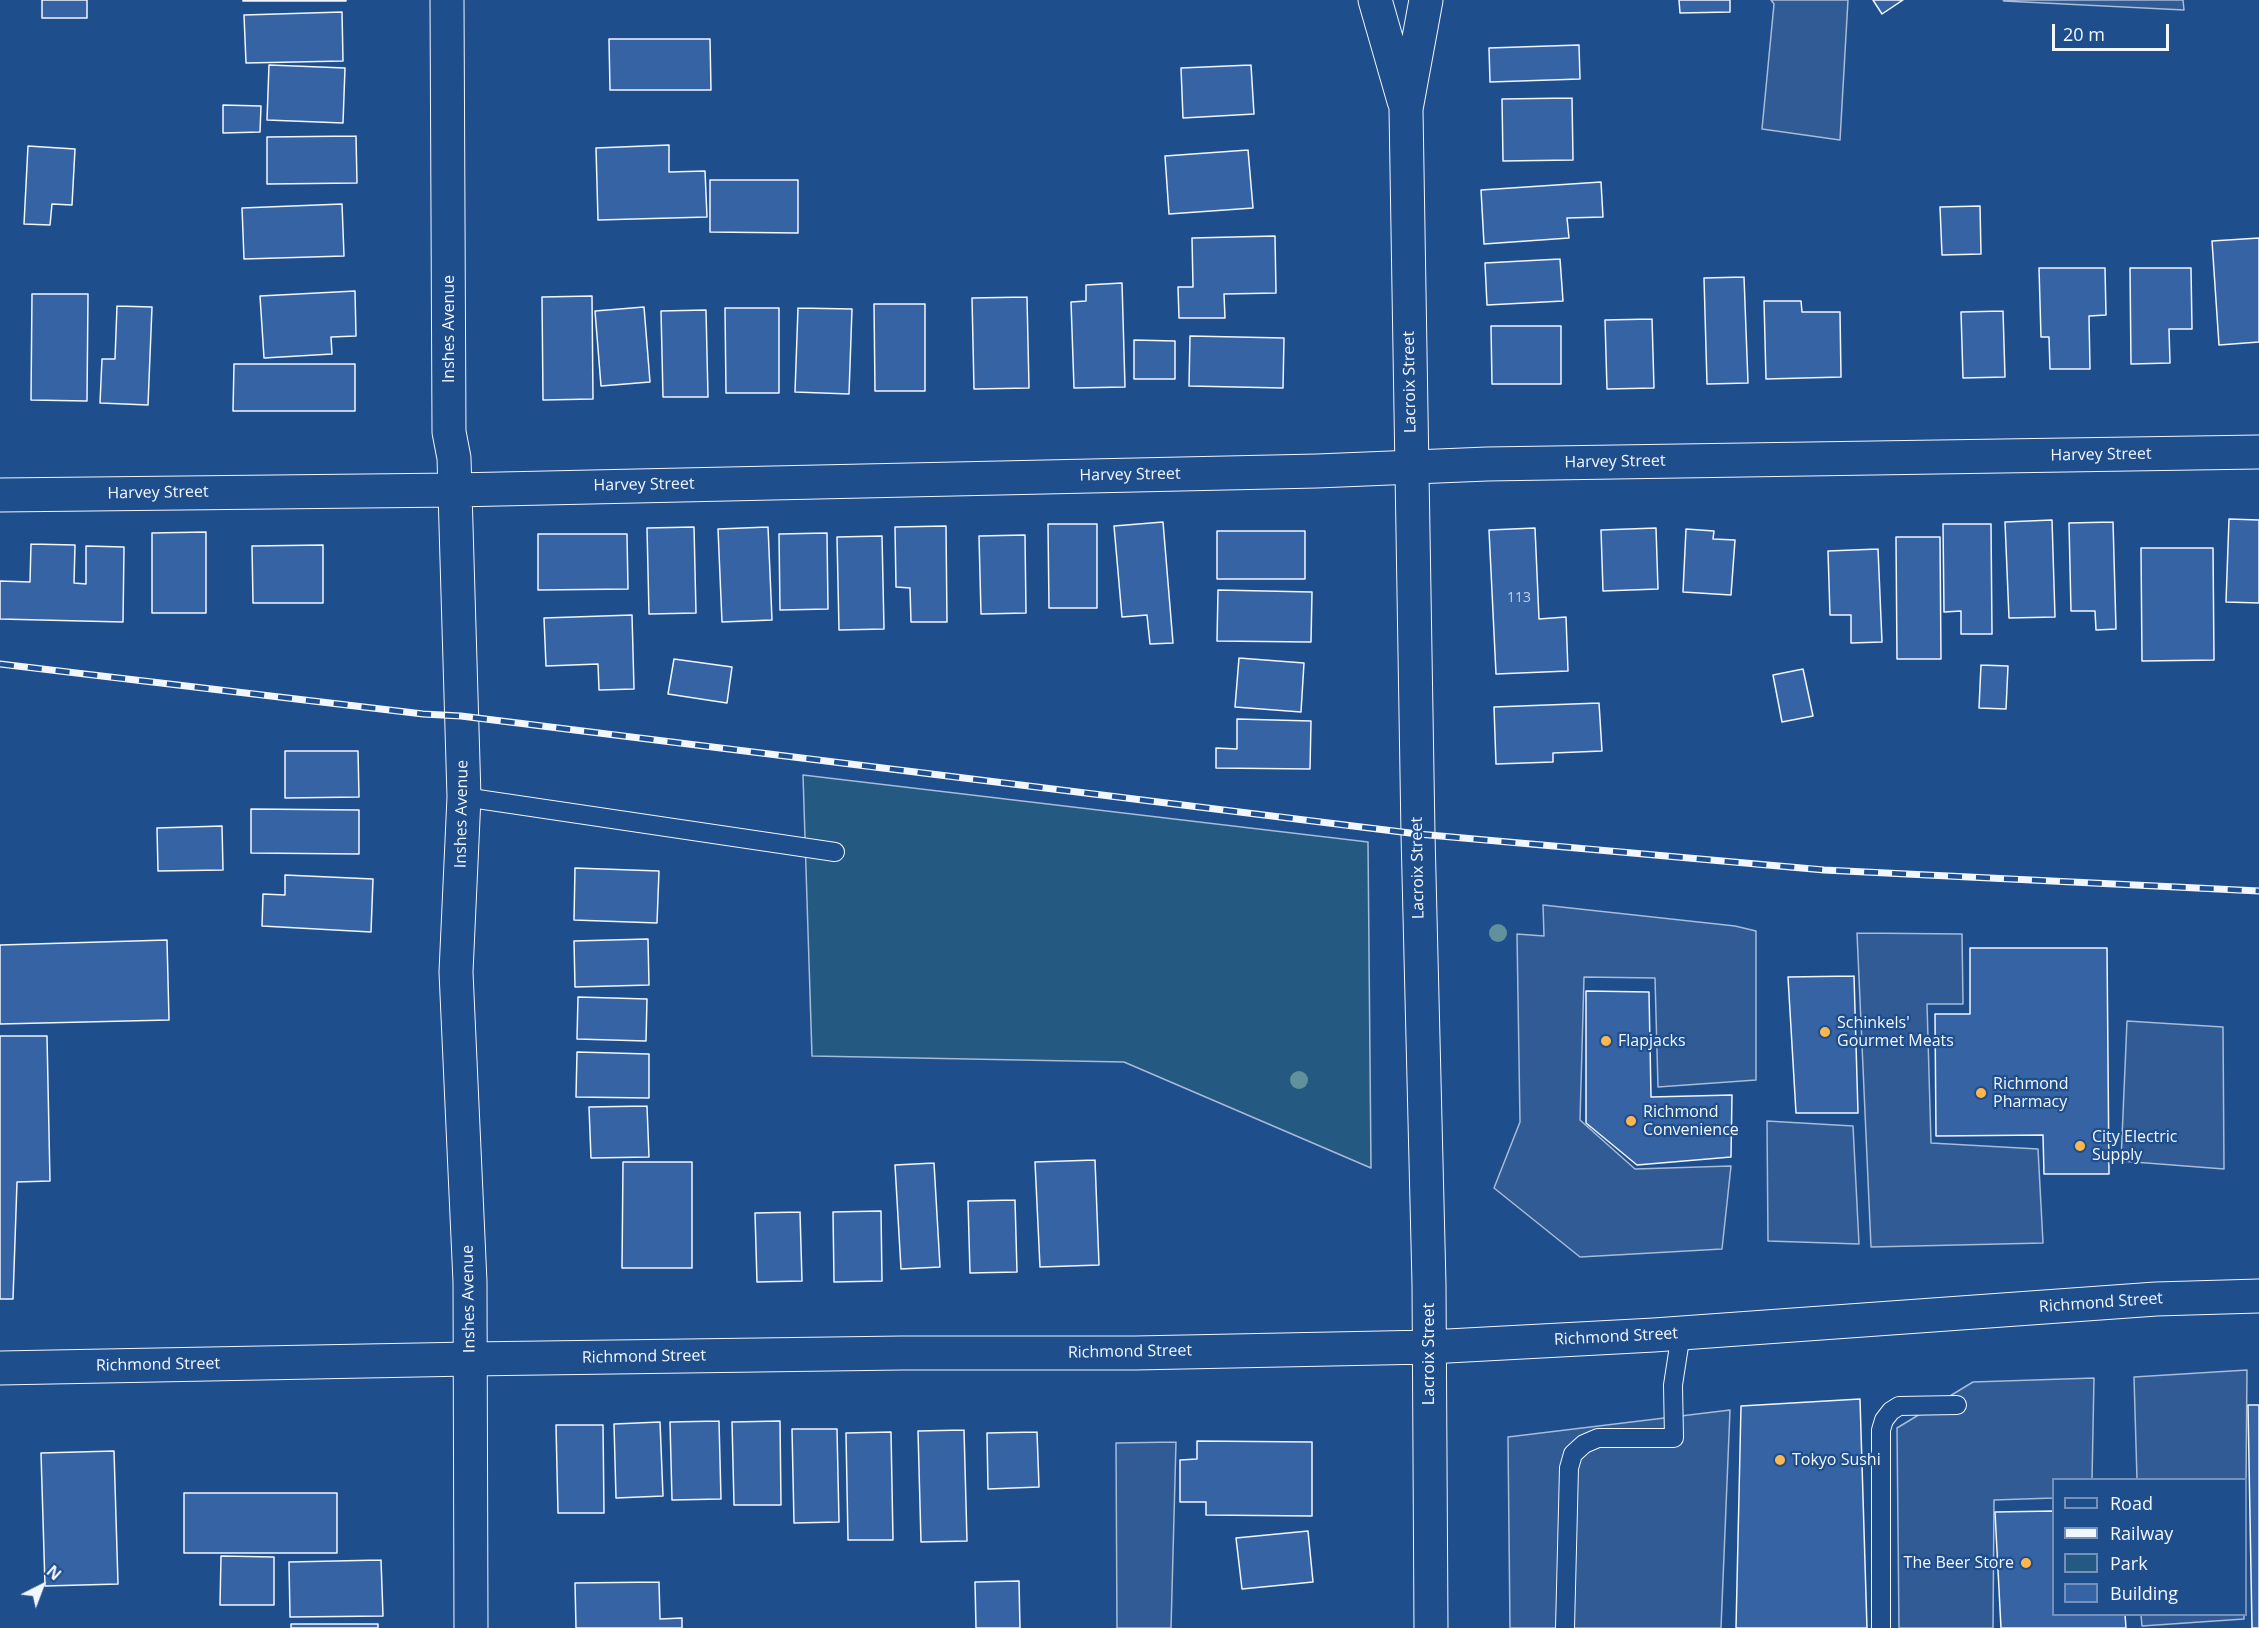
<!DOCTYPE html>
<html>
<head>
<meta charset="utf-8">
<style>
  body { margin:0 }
  #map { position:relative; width:2259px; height:1628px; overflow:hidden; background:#1f4e8c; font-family:"Open Sans",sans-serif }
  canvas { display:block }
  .legend { position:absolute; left:2052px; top:1478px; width:195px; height:138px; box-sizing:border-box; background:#1f4e8c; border:2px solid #7391ba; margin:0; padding:8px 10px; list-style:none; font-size:18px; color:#f2f6ff }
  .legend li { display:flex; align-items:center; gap:12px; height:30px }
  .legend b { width:30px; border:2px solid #7391ba }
  .north { position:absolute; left:12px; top:1556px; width:60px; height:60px; -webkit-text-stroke:4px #1f4e8c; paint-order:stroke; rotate:42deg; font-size:16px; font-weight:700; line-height:24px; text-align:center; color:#f2f6ff }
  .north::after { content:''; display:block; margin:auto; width:21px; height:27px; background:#f2f6ff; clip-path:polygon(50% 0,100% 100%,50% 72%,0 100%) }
  .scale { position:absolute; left:2052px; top:24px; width:117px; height:27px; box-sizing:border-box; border:3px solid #f2f6ff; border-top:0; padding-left:8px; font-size:18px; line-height:21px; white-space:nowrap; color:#f2f6ff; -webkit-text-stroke:4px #1f4e8c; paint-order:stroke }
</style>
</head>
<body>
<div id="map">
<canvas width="2259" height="1628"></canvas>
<ul class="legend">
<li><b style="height:8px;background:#1f4e8c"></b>Road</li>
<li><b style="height:8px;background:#f2f6ff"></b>Railway</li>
<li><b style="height:16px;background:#245a82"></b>Park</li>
<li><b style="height:16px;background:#3563a3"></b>Building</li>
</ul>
<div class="north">N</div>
<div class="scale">20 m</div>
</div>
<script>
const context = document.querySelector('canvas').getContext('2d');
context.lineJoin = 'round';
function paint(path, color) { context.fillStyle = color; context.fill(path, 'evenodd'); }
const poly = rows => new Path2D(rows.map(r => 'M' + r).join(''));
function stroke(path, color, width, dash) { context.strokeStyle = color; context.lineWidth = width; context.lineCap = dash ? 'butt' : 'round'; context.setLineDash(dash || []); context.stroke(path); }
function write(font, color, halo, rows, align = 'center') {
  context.font = font + ' "Open Sans",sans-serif'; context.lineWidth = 4.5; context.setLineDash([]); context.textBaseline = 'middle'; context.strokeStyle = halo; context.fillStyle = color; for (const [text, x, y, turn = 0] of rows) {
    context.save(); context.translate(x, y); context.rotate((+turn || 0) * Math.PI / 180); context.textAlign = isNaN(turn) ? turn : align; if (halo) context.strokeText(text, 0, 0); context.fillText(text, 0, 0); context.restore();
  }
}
const green = poly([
  [803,775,1368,842,1371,1168,1124,1062,812,1056,803,775]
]);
paint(green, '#245a82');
stroke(green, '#a8bbd7', 1.5);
const parking = poly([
  [1771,0,1848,0,1840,140,1762,129,1774,4,1771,0],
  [2003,0,2183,0,2184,10,2004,1,2003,0],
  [1543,905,1735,926,1756,931,1756,1080,1658,1087,1655,978,1584,977,1580,1120,1635,1169,1731,1166,1722,1249,1580,1257,1494,1188,1520,1122,1517,934,1544,936,1543,905],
  [1857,933,1962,934,1963,1004,1927,1004,1931,1143,2038,1149,2043,1243,1871,1247,1857,933],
  [2127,1021,2223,1027,2224,1169,2121,1161,2127,1021],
  [1767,1121,1853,1126,1859,1244,1768,1241,1767,1121],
  [2247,1370,2246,1482,2246,1480,2137,1479,2134,1377,2247,1370],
  [2094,1378,2092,1479,2054,1480,2053,1498,1994,1500,1993,1628,1899,1628,1897,1428,1973,1382,2094,1378],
  [1730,1410,1721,1628,1510,1628,1508,1437,1730,1410],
  [1176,1442,1171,1628,1117,1628,1116,1443,1176,1442],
  [2244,1614,2244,1619,2142,1626,2141,1615,2244,1614]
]);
paint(parking, '#305b95');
stroke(parking, '#a8bbd7', 1.5);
const building = poly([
  [42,0,87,0,87,18,42,18,42,0],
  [243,0,346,0,346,1,243,1,243,0],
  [1679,0,1730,0,1730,12,1680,13,1679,0],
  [1873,0,1903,0,1882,14,1873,0],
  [342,12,343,61,246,63,244,15,342,12],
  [609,39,710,39,711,90,610,90,609,39],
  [1579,45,1580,79,1490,82,1489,48,1579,45],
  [269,65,345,68,343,123,267,120,269,65],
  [1251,65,1254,114,1183,118,1181,68,1251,65],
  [1572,98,1573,160,1503,161,1502,99,1572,98],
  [223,105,261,106,260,132,223,133,223,105],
  [356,136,357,183,267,184,267,137,356,136],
  [669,145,669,172,705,171,707,217,598,220,596,148,669,145],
  [28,146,75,149,72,205,52,204,50,225,24,224,28,146],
  [1248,150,1253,208,1169,214,1165,156,1248,150],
  [710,180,798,180,798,233,710,232,710,180],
  [1601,182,1603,217,1567,218,1569,238,1484,244,1481,190,1601,182],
  [342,204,344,256,244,259,242,208,342,204],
  [1980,206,1981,254,1942,255,1940,207,1980,206],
  [1275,236,1276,293,1224,294,1225,318,1179,318,1178,287,1193,287,1192,238,1275,236],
  [2259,238,2259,342,2219,345,2212,241,2259,238],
  [1560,259,1563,301,1487,305,1485,263,1560,259],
  [2039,268,2105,268,2106,315,2089,316,2090,369,2050,369,2049,337,2041,337,2039,268],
  [2130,268,2191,268,2192,329,2169,329,2170,363,2131,364,2130,268],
  [1744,277,1748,383,1707,384,1704,278,1744,277],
  [1122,283,1125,387,1074,388,1071,302,1086,301,1086,285,1122,283],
  [355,291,356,336,331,337,332,354,264,358,260,296,355,291],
  [32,294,88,294,87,401,31,400,32,294],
  [592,296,593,399,543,400,542,297,592,296],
  [1027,297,1029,388,974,389,972,298,1027,297],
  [1764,301,1801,301,1802,312,1840,312,1841,377,1766,379,1764,301],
  [874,304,925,304,925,391,875,391,874,304],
  [117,306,152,307,148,405,100,403,102,359,115,359,117,306],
  [644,307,650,382,601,386,595,311,644,307],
  [725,308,779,308,779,393,726,393,725,308],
  [798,308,852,309,849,394,795,392,798,308],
  [706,310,708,397,663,397,661,311,706,310],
  [2003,311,2005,377,1963,378,1961,312,2003,311],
  [1652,319,1654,388,1607,389,1605,320,1652,319],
  [1491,326,1561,326,1561,384,1492,384,1491,326],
  [1190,336,1284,338,1283,388,1189,386,1190,336],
  [1134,340,1175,341,1175,379,1134,379,1134,340],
  [234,364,355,364,355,411,233,411,234,364],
  [2229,519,2259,520,2259,603,2226,602,2229,519],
  [2052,520,2055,617,2009,618,2005,522,2052,520],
  [1163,522,1173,643,1150,644,1147,615,1122,617,1114,526,1163,522],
  [2113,522,2116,629,2096,630,2095,611,2071,611,2069,523,2113,522],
  [1048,524,1097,524,1097,608,1049,608,1048,524],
  [1943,524,1991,524,1992,634,1961,634,1961,611,1944,612,1943,524],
  [946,526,947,622,911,622,910,588,896,587,895,527,946,526],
  [694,527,696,613,649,614,647,528,694,527],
  [768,527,772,620,722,622,718,529,768,527],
  [1535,528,1539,619,1566,617,1568,671,1496,674,1489,530,1535,528],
  [1656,528,1658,589,1603,591,1601,530,1656,528],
  [1686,529,1714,531,1713,539,1735,540,1731,595,1683,592,1686,529],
  [1217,531,1305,531,1305,579,1217,579,1217,531],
  [206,532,206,613,152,613,152,533,206,532],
  [827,533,828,609,780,610,779,534,827,533],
  [538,534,627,534,628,589,538,590,538,534],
  [1025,535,1026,613,981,614,979,536,1025,535],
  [882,536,884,629,839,630,837,537,882,536],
  [1896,537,1940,537,1941,659,1897,659,1896,537],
  [31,544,75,545,74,583,86,584,86,546,124,547,123,622,0,619,0,581,30,582,31,544],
  [323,545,323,603,253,603,252,546,323,545],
  [2141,548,2213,548,2214,660,2142,661,2141,548],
  [1878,549,1882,642,1851,643,1851,615,1830,615,1828,551,1878,549],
  [1218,590,1312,592,1311,642,1217,641,1218,590],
  [632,615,634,689,599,690,598,664,546,666,544,618,632,615],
  [1239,658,1304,663,1301,712,1235,707,1239,658],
  [674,659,732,667,727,703,668,694,674,659],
  [1981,665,2008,666,2006,709,1979,708,1981,665],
  [1803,669,1813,716,1782,722,1773,675,1803,669],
  [1599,703,1602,751,1553,753,1553,762,1496,764,1494,707,1599,703],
  [1237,719,1311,721,1310,769,1216,768,1216,748,1237,749,1237,719],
  [285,751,358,751,359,797,285,798,285,751],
  [251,809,359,810,359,854,251,853,251,809],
  [222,826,223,870,158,871,157,828,222,826],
  [575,868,659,871,657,923,574,920,575,868],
  [285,875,373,879,371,932,262,926,263,894,285,895,285,875],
  [648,939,649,985,575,987,574,941,648,939],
  [167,940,169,1020,0,1024,0,945,167,940],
  [1970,948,2107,948,2109,1174,2044,1174,2043,1135,1936,1136,1935,1014,1970,1014,1970,948],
  [1854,976,1858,1113,1796,1113,1788,977,1854,976],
  [1586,991,1649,992,1651,1097,1732,1095,1731,1157,1637,1165,1586,1123,1586,991],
  [578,997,647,999,646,1041,577,1039,578,997],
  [0,1036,47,1036,50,1181,17,1182,13,1299,0,1299,0,1036],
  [577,1052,649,1054,649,1098,576,1097,577,1052],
  [647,1106,649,1157,591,1158,589,1107,647,1106],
  [1095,1160,1099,1265,1040,1267,1035,1162,1095,1160],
  [623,1162,692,1162,692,1268,622,1268,623,1162],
  [934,1163,940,1267,901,1269,895,1165,934,1163],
  [1015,1200,1017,1272,970,1273,968,1201,1015,1200],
  [881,1211,882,1281,834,1282,833,1212,881,1211],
  [800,1212,802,1281,757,1282,755,1213,800,1212],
  [1860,1399,1867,1628,1736,1628,1741,1406,1860,1399],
  [2248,1405,2259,1405,2259,1628,2252,1628,2248,1405],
  [719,1421,721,1499,672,1500,670,1422,719,1421],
  [780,1421,781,1505,734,1505,732,1422,780,1421],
  [660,1422,663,1496,616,1498,614,1424,660,1422],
  [556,1425,603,1425,604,1513,558,1513,556,1425],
  [792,1429,837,1429,839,1522,794,1523,792,1429],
  [964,1430,967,1541,921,1542,918,1431,964,1430],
  [891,1432,893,1540,848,1540,846,1433,891,1432],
  [1037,1432,1039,1487,988,1489,987,1433,1037,1432],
  [1197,1441,1312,1442,1312,1516,1206,1515,1206,1502,1180,1502,1180,1460,1197,1459,1197,1441],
  [114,1451,118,1584,45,1586,41,1453,114,1451],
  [184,1493,337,1493,337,1553,184,1553,184,1493],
  [2054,1511,2054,1614,2125,1614,2126,1628,2001,1628,1995,1512,2054,1511],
  [1308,1531,1313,1582,1242,1589,1236,1538,1308,1531],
  [221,1556,274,1557,274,1605,220,1605,221,1556],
  [381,1560,383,1616,290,1617,289,1562,381,1560],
  [1019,1581,1020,1628,976,1628,975,1582,1019,1581],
  [659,1582,660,1619,682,1618,682,1628,576,1628,575,1583,659,1582],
  [291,1624,378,1624,378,1628,291,1628,291,1624]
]);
paint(building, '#3563a3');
stroke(building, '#f2f6ff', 1.5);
const service = poly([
  [464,797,835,852],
  [1565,1628,1569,1468,1573,1454,1584,1444,1598,1438,1674,1438,1673,1385,1681,1333],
  [1881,1628,1881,1430,1884,1420,1891,1411,1899,1406,1957,1405]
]);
const minor = poly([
  [447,0,449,432,454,458,464,797,456,972,470,1282,471,1628],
  [0,495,455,490,1317,471,1487,464,2259,452]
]);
const secondary = poly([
  [1375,0,1404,101],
  [1426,0,1406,109,1418,834,1429,1284,1431,1628],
  [0,1368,470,1359,902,1353,1135,1353,1429,1347,1654,1335,2156,1299,2259,1296]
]);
stroke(service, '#f2f6ff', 20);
stroke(minor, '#f2f6ff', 35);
stroke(secondary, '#f2f6ff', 35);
stroke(service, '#1f4e8c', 18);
stroke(minor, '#1f4e8c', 33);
stroke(secondary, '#1f4e8c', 33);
const rail = poly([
  [0,664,423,714,461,716,1418,834,1824,870,2259,891]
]);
stroke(rail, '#f2f6ff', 7);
stroke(rail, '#1f4e8c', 4.5, [14]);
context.fillStyle = '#61919a';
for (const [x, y] of [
  [1498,933],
  [1299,1080]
]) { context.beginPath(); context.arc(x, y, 9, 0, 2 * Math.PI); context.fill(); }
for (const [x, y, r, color] of [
  [1825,1032,6,"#ffb74d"],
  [1606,1041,6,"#ffb74d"],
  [1981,1093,6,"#ffb74d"],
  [1631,1121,6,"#ffb74d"],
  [2080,1146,6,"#ffb74d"],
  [1780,1460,6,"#ffb74d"],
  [2026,1563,6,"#ffb74d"]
]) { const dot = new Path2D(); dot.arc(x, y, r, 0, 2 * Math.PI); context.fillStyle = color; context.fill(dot); stroke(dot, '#1f4e8c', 2); }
write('14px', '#c3d1e8', null, [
  ["113",1519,598]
]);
write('16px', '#f2f6ff', '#1f4e8c', [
  ["Inshes Avenue",449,329,-90],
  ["Lacroix Street",1410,382,-91],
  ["Harvey Street",2101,455,-1],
  ["Harvey Street",1615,462,-1],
  ["Harvey Street",1130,475,-1],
  ["Harvey Street",644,485,-1],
  ["Harvey Street",158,493,-1],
  ["Inshes Avenue",462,814,-89],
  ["Lacroix Street",1418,868,-91],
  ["Inshes Avenue",469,1299,-91],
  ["Richmond Street",2101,1303,-4],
  ["Richmond Street",1616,1337,-3],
  ["Richmond Street",1130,1352,-1],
  ["Lacroix Street",1429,1354,-90],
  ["Richmond Street",644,1357,-1],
  ["Richmond Street",158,1365,-1]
]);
write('16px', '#f2f6ff', '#1f4e8c', [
  ["Schinkels'",1837,1023],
  ["Gourmet Meats",1837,1041],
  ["Flapjacks",1618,1041],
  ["Richmond",1993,1084],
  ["Pharmacy",1993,1102],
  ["Richmond",1643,1112],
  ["Convenience",1643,1130],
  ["City Electric",2092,1137],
  ["Supply",2092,1155],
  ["Tokyo Sushi",1792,1460],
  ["The Beer Store",2014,1563,"right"]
], 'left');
</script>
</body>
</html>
